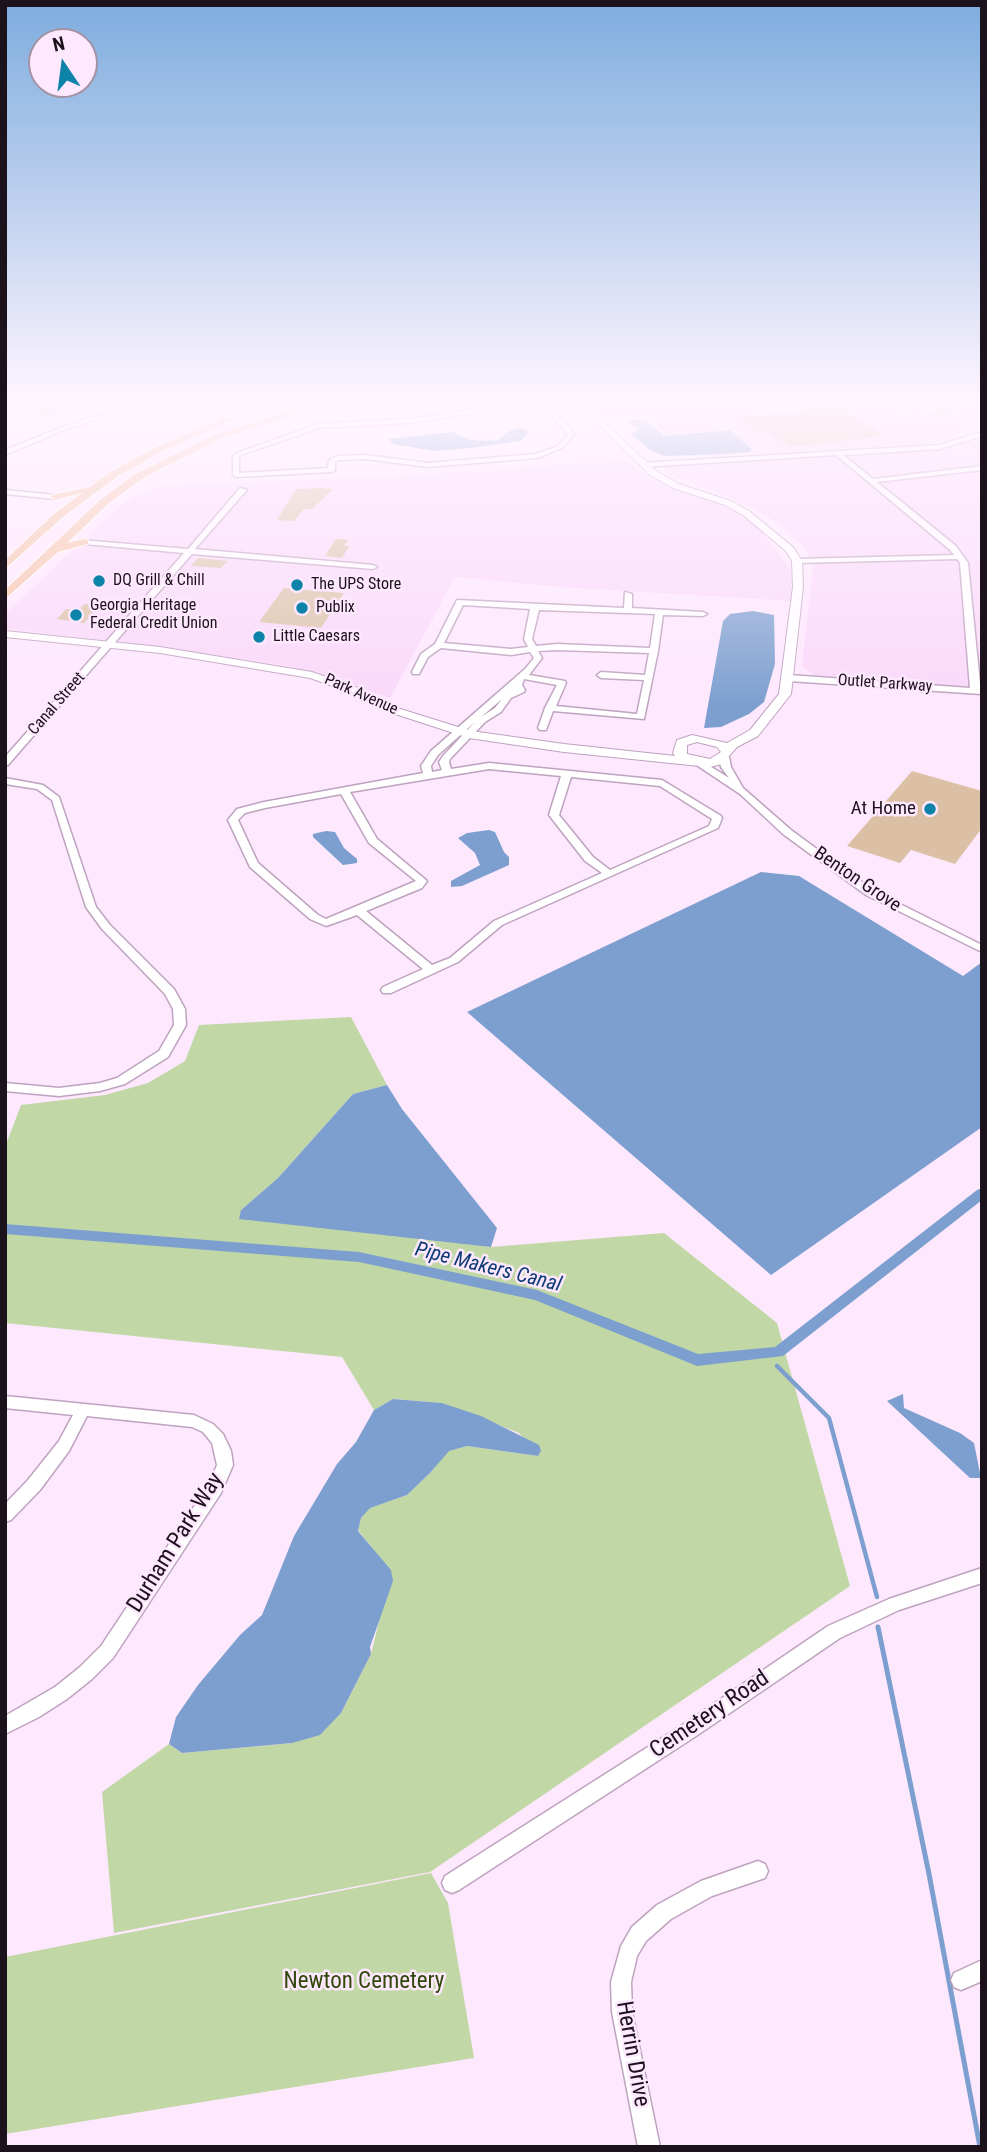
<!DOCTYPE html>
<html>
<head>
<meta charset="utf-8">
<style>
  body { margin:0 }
  #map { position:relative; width:987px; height:2152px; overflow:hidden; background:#fee8fe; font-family:"Roboto Condensed",sans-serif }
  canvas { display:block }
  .frame { position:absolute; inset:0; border:7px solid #1b121b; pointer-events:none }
  .north { position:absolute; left:28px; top:28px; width:70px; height:70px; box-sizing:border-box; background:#fee8fe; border:2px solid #a392a3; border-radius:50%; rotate:347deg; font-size:19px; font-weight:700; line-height:28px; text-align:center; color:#1b121b }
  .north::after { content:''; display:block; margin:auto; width:24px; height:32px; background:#0d83a9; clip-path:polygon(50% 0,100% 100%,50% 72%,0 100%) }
</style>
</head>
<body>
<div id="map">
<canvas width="987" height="2152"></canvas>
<div class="frame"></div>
<div class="north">N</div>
</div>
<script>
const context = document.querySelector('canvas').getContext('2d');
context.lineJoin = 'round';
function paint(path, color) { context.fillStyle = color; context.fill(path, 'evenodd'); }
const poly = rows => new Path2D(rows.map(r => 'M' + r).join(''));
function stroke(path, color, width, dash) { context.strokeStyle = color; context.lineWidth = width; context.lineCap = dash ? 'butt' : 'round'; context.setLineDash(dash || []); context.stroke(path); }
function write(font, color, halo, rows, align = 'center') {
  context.font = font + ' "Roboto Condensed",sans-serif'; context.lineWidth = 5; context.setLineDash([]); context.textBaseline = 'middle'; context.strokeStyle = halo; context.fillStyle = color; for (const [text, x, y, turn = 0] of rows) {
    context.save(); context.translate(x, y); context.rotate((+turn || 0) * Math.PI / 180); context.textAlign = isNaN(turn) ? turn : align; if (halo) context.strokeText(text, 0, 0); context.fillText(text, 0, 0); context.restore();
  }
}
paint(poly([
  [585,405,982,405,982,423,934,444,756,454,730,429,666,435,648,416,601,420],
  [982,438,982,688,817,677,802,666,813,567,805,549,778,523,753,508,665,472,667,467,935,450,959,446],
  [627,461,649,477,722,504,753,521,792,571,791,601,560,587,455,577,390,698,316,672,282,665,117,641,5,629,5,614,123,503,155,487,512,470,520,467]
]), '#fad8fa');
paint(poly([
  [351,1017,387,1085,353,1094,278,1178,241,1210,491,1247,664,1233,777,1323,850,1586,430,1872,114,1933,102,1792,169,1744,182,1753,292,1743,341,1713,371,1654,379,1621,373,1549,358,1530,361,1518,369,1508,407,1495,430,1473,448,1451,467,1446,538,1456,519,1433,442,1403,393,1399,374,1410,342,1357,5,1323,5,1147,21,1105,105,1095,148,1083,185,1061,199,1025],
  [431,1873,448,1903,474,2058,5,2134,5,1957]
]), '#c1d8a6');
paint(poly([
  [636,419,645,420,664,436,730,430,752,449,749,452,728,454,664,456,650,450,631,434,639,429,628,422],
  [519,428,526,429,528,433,521,441,471,448,435,451,393,444,389,439,452,432,471,440,497,441,509,431],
  [753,611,774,615,775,664,764,702,749,714,721,727,704,728,723,621,730,614],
  [489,830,495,832,504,852,509,857,509,865,462,886,451,887,451,881,480,865,475,853,458,838,467,833],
  [326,831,335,832,344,848,357,859,357,863,343,865,313,837,313,834],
  [761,872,799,876,963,976,982,962,982,1127,771,1275,467,1012],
  [387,1085,402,1109,497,1228,491,1247,239,1219,241,1210,278,1178,353,1094],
  [903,1394,904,1408,960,1433,974,1443,981,1478,970,1478,887,1401],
  [393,1399,442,1403,481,1416,539,1445,541,1451,538,1456,467,1446,449,1451,430,1473,407,1495,370,1508,361,1518,358,1531,391,1570,393,1581,370,1647,371,1654,341,1713,320,1735,292,1743,182,1753,169,1744,176,1717,198,1685,240,1635,262,1615,294,1536,337,1464,356,1442,374,1410]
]), '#7d9fcf');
stroke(poly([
  [777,1366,829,1418,877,1597]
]), '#7d9fcf', 4.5);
stroke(poly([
  [878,1627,929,1874,980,2147]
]), '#7d9fcf', 5);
paint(poly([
  [982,1188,982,1200,783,1356,697,1366,535,1300,359,1262,5,1234,5,1224,359,1252,537,1290,698,1354,775,1347,977,1190,982,1188]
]), '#7d9fcf');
paint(poly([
  [37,405,76,405,76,406,46,417,22,410],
  [949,405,972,405,937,419,923,415],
  [842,407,884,436,789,447,769,432,760,433,733,417],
  [320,488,333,489,312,509,304,509,294,521,277,520,296,489],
  [336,539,348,540,344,546,349,546,342,558,325,556],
  [198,558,228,561,221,568,191,566],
  [284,588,307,590,344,593,321,628,259,622],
  [85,604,100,605,84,623,57,619,66,609,78,610],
  [912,771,982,791,982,828,955,864,911,850,900,863,847,846]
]), '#dbc0a5');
const street = poly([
  [131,405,139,405,64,430,5,455,5,450,60,428,131,405],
  [203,405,211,405,231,413,231,418,222,424,218,424,218,422,226,415,203,405],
  [222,405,226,405,250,414,245,415,222,407,222,405],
  [392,405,398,405,410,419,483,408,515,409,536,405,554,405,550,407,572,430,574,435,562,448,537,458,428,467,365,459,339,460,335,462,335,470,332,472,236,477,233,475,233,456,237,453,318,424,403,419,392,405],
  [544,407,568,435,558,446,536,454,428,463,365,455,338,456,329,460,328,468,239,473,239,457,241,455,319,428,408,423,483,412,515,413,544,407],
  [888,405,895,405,912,414,907,415,888,405],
  [982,432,982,436,940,449,843,455,873,479,982,466,982,470,877,482,956,546,968,563,981,694,789,681,785,678,789,675,970,688,960,563,957,559,797,563,793,561,797,559,954,555,950,550,836,455,643,467,640,465,643,463,939,445,982,432],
  [240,488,247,490,195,549,373,565,377,567,373,569,192,554,8,765,5,766,5,757,184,553,84,544,81,544,81,540,188,549,240,488],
  [5,490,55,495,59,497,55,499,5,494,5,490],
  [625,592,632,594,632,608,703,612,707,614,703,616,663,615,658,651,644,719,553,711,546,730,540,730,538,728,545,708,557,685,524,679,522,685,525,690,524,692,511,698,501,712,485,722,450,759,449,762,451,769,489,763,662,780,721,816,722,818,718,828,502,925,458,962,391,993,383,993,381,990,383,987,423,969,357,915,326,926,310,919,250,867,228,820,237,809,264,802,423,773,421,766,431,751,525,669,534,658,530,652,511,655,441,648,428,657,419,674,413,674,412,672,421,654,435,644,457,600,624,608,625,592],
  [463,605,530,609,524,639,528,647,511,649,444,643,463,605],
  [539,610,655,614,650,648,557,644,536,646,532,639,539,610],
  [557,650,649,653,645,675,601,672,597,675,601,678,644,680,637,714,556,706,566,683,565,681,529,675,542,658,538,651,557,650],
  [502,699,495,708,481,717,502,699],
  [475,722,443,756,439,762,442,770,432,772,431,766,438,755,475,722],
  [489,769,561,776,549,815,585,861,602,873,494,921,450,958,432,965,366,911,422,888,427,881,377,839,350,792,489,769],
  [571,777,660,786,712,819,709,826,610,870,593,857,559,815,571,777],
  [341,794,369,843,416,881,326,919,318,915,258,863,238,820,245,813,265,808,341,794],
  [724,754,729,757,731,767,743,788,791,830,874,891,982,945,982,952,866,895,783,834,740,794,692,762,694,760,700,760,729,778,721,767,719,757,724,754],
  [5,778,43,785,59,797,96,907,110,925,174,989,185,1009,186,1025,168,1057,125,1084,100,1091,59,1096,5,1091,5,1083,59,1088,100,1083,117,1078,159,1051,174,1025,173,1009,165,994,102,929,86,907,52,800,37,789,5,784,5,778],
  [5,1396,194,1415,213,1424,223,1434,231,1451,233,1465,221,1493,113,1658,92,1679,67,1699,39,1717,5,1734,5,1716,55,1687,80,1667,101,1646,209,1484,217,1465,212,1443,203,1432,192,1427,87,1416,69,1451,40,1490,11,1520,5,1522,5,1504,28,1480,59,1441,73,1415,5,1408,5,1396],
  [982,1568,982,1583,899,1610,840,1638,696,1736,459,1890,452,1893,445,1890,442,1883,445,1876,684,1724,828,1626,889,1599,982,1568],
  [758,1861,765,1864,768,1871,765,1878,712,1896,671,1919,646,1941,637,1956,631,1982,632,2012,660,2147,638,2147,612,2012,611,1982,621,1946,632,1927,657,1905,701,1881,758,1861],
  [982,1960,982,1981,961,1990,954,1987,951,1980,954,1973,982,1960]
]);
const secondary = poly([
  [578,405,586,405,656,471,679,484,731,501,749,511,793,547,802,561,803,587,791,694,758,736,737,747,722,764,710,767,690,765,564,752,469,738,386,711,356,694,310,678,160,653,5,637,5,631,160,647,312,672,364,690,394,707,471,731,564,744,675,756,673,753,677,740,692,735,727,743,750,730,779,694,793,587,792,561,786,551,743,515,725,505,673,488,650,475,578,405],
  [697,742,717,747,721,752,710,759,687,754,687,745,697,742]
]);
const primary = poly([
  [267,405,274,407,251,413,226,409,231,406,267,405],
  [311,405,324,405,220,439,145,477,109,503,67,543,84,539,88,540,88,544,58,552,5,599,5,590,101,499,137,473,214,435,311,405],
  [225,418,233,420,162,451,118,476,63,517,5,569,5,560,55,513,82,493,55,500,50,497,51,495,90,487,110,472,156,447,225,418]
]);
stroke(street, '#bea3be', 3);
stroke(secondary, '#bea3be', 2);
stroke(primary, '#fff', 2);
paint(street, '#fff');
paint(secondary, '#fff');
paint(primary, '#f6c2a5');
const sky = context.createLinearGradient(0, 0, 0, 706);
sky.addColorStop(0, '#7dacde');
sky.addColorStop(0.57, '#fff5ff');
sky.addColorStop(1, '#fff5ff00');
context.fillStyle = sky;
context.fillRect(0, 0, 987, 706);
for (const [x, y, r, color] of [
  [99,581,7,"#0d83a9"],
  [297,585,7,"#0d83a9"],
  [302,608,7,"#0d83a9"],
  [76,615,7,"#0d83a9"],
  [259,637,7,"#0d83a9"],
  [930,809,7,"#0d83a9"]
]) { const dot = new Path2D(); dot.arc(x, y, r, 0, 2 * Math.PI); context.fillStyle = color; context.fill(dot); stroke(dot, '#fee8fe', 2.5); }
write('16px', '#1b121b', '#fee8fe', [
  ["DQ Grill & Chill",113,581],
  ["The UPS Store",311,585],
  ["Georgia Heritage",90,606],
  ["Federal Credit Union",90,624],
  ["Publix",316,608],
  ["Little Caesars",273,637]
], 'left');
write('16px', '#1b121b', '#fee8fe', [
  ["Outlet Parkway",885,684,4],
  ["Park Avenue",361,695,24],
  ["Canal Street",57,704,-49]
]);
write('19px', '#1b121b', '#fee8fe', [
  ["At Home",916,809]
], 'right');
write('19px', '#1b121b', '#fee8fe', [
  ["Benton Grove",857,880,34]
]);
write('italic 21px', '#0d3b75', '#fee8fe', [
  ["Pipe Makers Canal",488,1268,14]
]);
write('23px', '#1b121b', '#fee8fe', [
  ["Durham Park Way",176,1543,-58],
  ["Cemetery Road",710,1715,-34],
  ["Herrin Drive",632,2054,80]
]);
write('23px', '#31480b', '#fee8fe', [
  ["Newton Cemetery",364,1982]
]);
</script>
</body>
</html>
